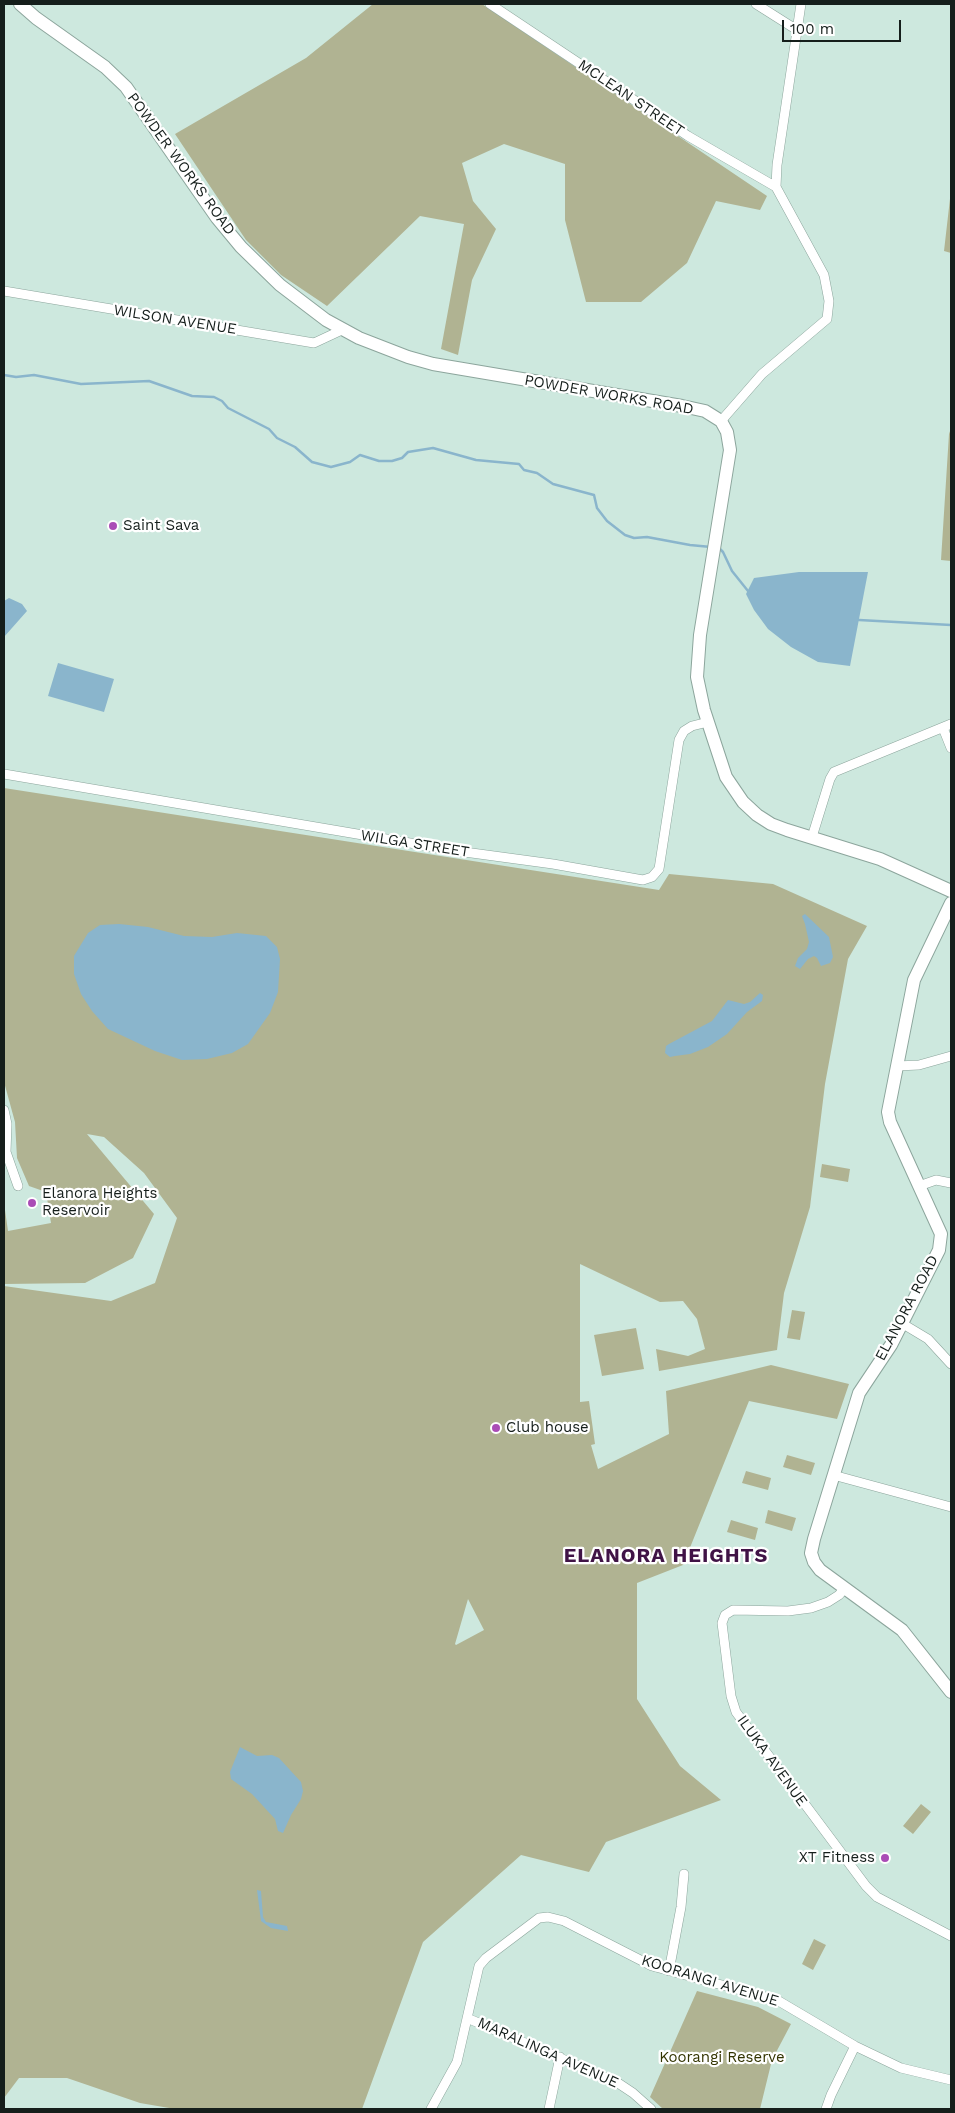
<!DOCTYPE html>
<html>
<head>
<meta charset="utf-8">
<style>
  body { margin:0 }
  #map { position:relative; width:955px; height:2113px; overflow:hidden; background:#cde8de; font-family:"Work Sans",sans-serif }
  canvas { display:block }
  .frame { position:absolute; inset:0; border:5px solid #151e1b; pointer-events:none }
  .scale { position:absolute; left:782px; top:20px; width:119px; height:22px; box-sizing:border-box; border:2px solid #151e1b; border-top:0; padding-left:6px; font-size:15px; line-height:18px; white-space:nowrap; color:#151e1b; -webkit-text-stroke:4px #fff; paint-order:stroke }
</style>
</head>
<body>
<div id="map">
<canvas width="955" height="2113"></canvas>
<div class="frame"></div>
<div class="scale">100 m</div>
</div>
<script>
const context = document.querySelector('canvas').getContext('2d');
context.lineJoin = 'round';
function paint(path, color) { context.fillStyle = color; context.fill(path, 'evenodd'); }
const poly = rows => new Path2D(rows.map(r => 'M' + r).join(''));
function stroke(path, color, width, dash) { context.strokeStyle = color; context.lineWidth = width; context.lineCap = dash ? 'butt' : 'round'; context.setLineDash(dash || []); context.stroke(path); }
function write(font, color, halo, rows, align = 'center') {
  context.font = font + ' "Work Sans",sans-serif'; context.lineWidth = 4.5; context.setLineDash([]); context.textBaseline = 'middle'; context.strokeStyle = halo; context.fillStyle = color; for (const [text, x, y, turn = 0] of rows) {
    context.save(); context.translate(x, y); context.rotate((+turn || 0) * Math.PI / 180); context.textAlign = isNaN(turn) ? turn : align; if (halo) context.strokeText(text, 0, 0); context.fillText(text, 0, 0); context.restore();
  }
}
paint(poly([
  [373,4,482,4,767,196,760,210,716,201,687,263,641,302,586,302,565,220,565,164,504,144,462,163,473,201,496,229,472,280,458,355,441,349,464,224,420,216,327,306,281,275,246,240,175,134,306,58],
  [951,190,951,253,944,251],
  [951,428,951,561,941,560,949,434],
  [4,788,659,890,669,874,773,884,867,926,848,959,825,1084,810,1207,784,1293,777,1350,659,1371,656,1349,688,1356,705,1349,697,1319,683,1301,660,1302,580,1264,580,1402,589,1401,595,1444,591,1445,598,1469,669,1434,666,1391,771,1365,849,1384,837,1419,749,1401,683,1565,637,1583,637,1699,680,1766,721,1800,606,1842,589,1872,521,1855,423,1942,362,2109,175,2109,140,2103,67,2078,19,2078,4,2098,4,1286,111,1301,155,1283,177,1218,144,1173,104,1137,87,1134,154,1214,133,1258,85,1283,4,1284,4,1203,8,1231,51,1223,46,1192,29,1186,17,1158,15,1122,4,1082],
  [468,1599,484,1630,456,1645,455,1644],
  [822,1164,850,1169,848,1182,820,1177],
  [792,1310,805,1312,800,1340,787,1338],
  [636,1328,644,1369,602,1376,594,1335],
  [787,1455,815,1463,811,1475,783,1467],
  [746,1471,771,1478,768,1490,742,1483],
  [768,1510,796,1518,792,1531,765,1523],
  [731,1520,758,1528,755,1540,727,1532],
  [921,1804,931,1812,913,1834,903,1826],
  [814,1939,826,1945,813,1970,802,1964],
  [697,1991,758,2007,791,2024,772,2060,760,2109,663,2109,650,2097]
]), '#b0b392');
paint(poly([
  [799,572,868,572,850,666,818,662,791,647,768,629,754,610,746,594,754,578],
  [9,598,22,604,27,611,4,637,4,601],
  [58,663,114,679,104,712,48,696],
  [805,914,829,937,833,957,830,963,821,966,817,958,814,956,808,959,800,969,795,966,798,958,807,949,809,942,805,924,802,916],
  [119,924,148,927,184,936,212,937,237,933,266,936,277,947,280,959,278,992,270,1013,248,1044,232,1053,207,1059,182,1060,155,1051,108,1029,92,1011,81,994,74,974,74,956,88,933,100,925],
  [760,993,763,995,762,1001,747,1012,727,1034,708,1047,690,1054,675,1056,670,1057,665,1053,666,1046,669,1044,712,1021,728,1000,744,1004,750,1002],
  [240,1747,257,1756,272,1755,279,1758,301,1782,303,1791,301,1799,291,1815,283,1833,278,1831,275,1819,252,1794,231,1779,230,1772],
  [257,1890,261,1891,263,1917,266,1922,287,1926,288,1931,271,1928,261,1921]
]), '#8ab5cc');
stroke(poly([
  [4,375,16,377,34,375,81,384,149,381,192,396,214,397,222,401,228,408,269,429,277,438,295,447,312,462,331,467,350,462,360,455,379,461,392,461,402,458,408,452,433,448,476,460,519,464,524,470,537,473,553,484,594,495,597,508,607,521,625,535,634,538,647,537,690,545,711,547],
  [719,548,723,552,732,571,748,591],
  [859,620,951,625]
]), '#8ab5cc', 2.5);
const street = poly([
  [490,4,688,136,776,187],
  [756,4,797,30],
  [4,291,314,343,344,329],
  [721,421,762,374,827,319,829,301,824,275,776,187,777,165,801,4],
  [943,728,951,748],
  [4,774,457,851,553,864,643,880,652,877,659,869,679,740,684,731,692,726,708,722],
  [812,837,830,779,834,772,951,724],
  [897,1066,919,1065,951,1056],
  [4,1110,7,1124,6,1152,18,1186],
  [919,1186,936,1180,951,1183],
  [903,1324,928,1339,951,1364],
  [833,1475,951,1507],
  [844,1589,839,1595,828,1602,811,1608,788,1611,733,1610,725,1615,722,1623,731,1696,736,1712,866,1886,877,1897,951,1936],
  [669,1971,681,1907,684,1874],
  [467,2018,618,2083,633,2093,651,2109],
  [431,2109,457,2062,479,1966,486,1958,539,1918,548,1917,564,1921,652,1966,777,2000,855,2046,901,2068,951,2080],
  [549,2109,560,2057],
  [826,2109,831,2095,855,2046]
]);
const secondary = poly([
  [20,4,36,18,105,67,126,87,217,218,241,247,280,285,326,320,359,338,408,357,433,364,682,406,705,411,721,421,727,432,730,450,700,635,697,677,704,710,726,777,743,802,757,815,771,824,787,830,880,859,951,891],
  [951,903,914,980,888,1112,890,1122,941,1234,939,1250,891,1345,859,1393,814,1539,811,1553,814,1562,820,1570,902,1630,951,1692]
]);
stroke(street, '#8ca59c', 10);
stroke(secondary, '#8ca59c', 14);
stroke(street, '#fff', 9);
stroke(secondary, '#fff', 12);
for (const [x, y, r, color] of [
  [113,526,5,"#aa4cb6"],
  [32,1203,5,"#aa4cb6"],
  [496,1428,5,"#aa4cb6"],
  [885,1858,5,"#aa4cb6"]
]) { const dot = new Path2D(); dot.arc(x, y, r, 0, 2 * Math.PI); context.fillStyle = color; context.fill(dot); stroke(dot, '#fff', 2); }
write('15px', '#151e1b', '#fff', [
  ["MCLEAN STREET",631,98,34],
  ["POWDER WORKS ROAD",181,164,54],
  ["WILSON AVENUE",175,320,9],
  ["POWDER WORKS ROAD",609,395,10],
  ["WILGA STREET",415,844,9],
  ["ELANORA ROAD",907,1308,-62],
  ["ILUKA AVENUE",772,1761,54],
  ["KOORANGI AVENUE",710,1981,17],
  ["MARALINGA AVENUE",548,2053,24]
]);
write('15px', '#151e1b', '#fff', [
  ["Saint Sava",123,526],
  ["Elanora Heights",42,1194],
  ["Reservoir",42,1211],
  ["Club house",506,1428],
  ["XT Fitness",875,1858,"right"]
], 'left');
write('15px', '#333400', '#fff', [
  ["Koorangi Reserve",722,2058]
]);
context.letterSpacing = '1px';
write('bold 20px', '#401346', '#fff', [
  ["ELANORA HEIGHTS",666,1556]
]);
context.letterSpacing = '0px';
</script>
</body>
</html>
